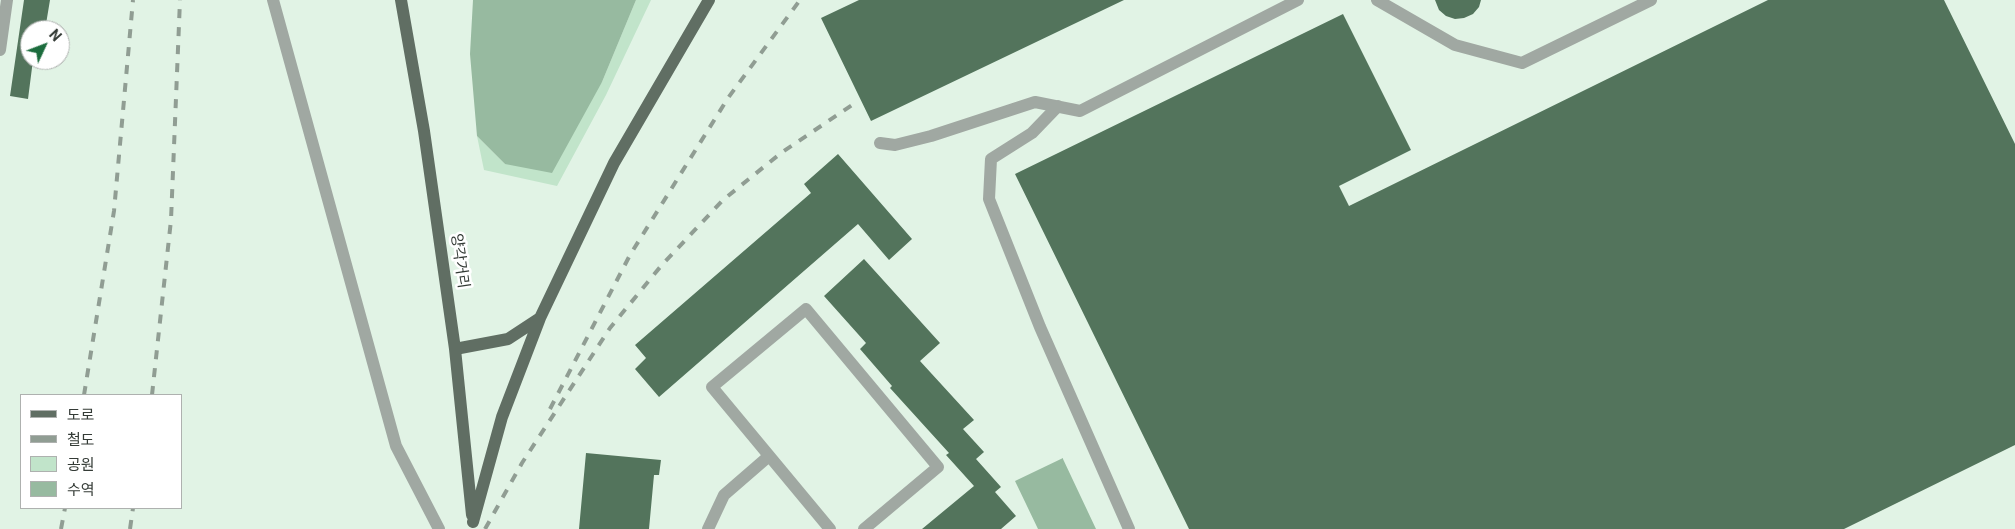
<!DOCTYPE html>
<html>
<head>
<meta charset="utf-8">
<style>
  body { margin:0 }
  #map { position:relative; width:2015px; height:529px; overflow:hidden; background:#e1f3e5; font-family:Roboto,"Noto Sans KR",sans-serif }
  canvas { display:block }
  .legend { position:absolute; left:20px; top:394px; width:162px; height:115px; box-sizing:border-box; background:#fff; border:1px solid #aeb1af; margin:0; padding:6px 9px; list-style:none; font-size:15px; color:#343b36 }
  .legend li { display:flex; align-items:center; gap:10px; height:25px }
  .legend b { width:25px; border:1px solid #aeb1af }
  .north { position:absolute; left:20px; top:20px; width:50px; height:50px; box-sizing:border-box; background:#fff; border:1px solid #aeb1af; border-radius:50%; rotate:47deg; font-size:14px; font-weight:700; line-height:20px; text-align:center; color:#343b36 }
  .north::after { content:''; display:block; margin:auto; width:18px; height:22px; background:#1c6c3d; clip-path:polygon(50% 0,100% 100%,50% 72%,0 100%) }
</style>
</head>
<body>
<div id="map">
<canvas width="2015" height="529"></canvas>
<ul class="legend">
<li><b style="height:6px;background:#606e63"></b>도로</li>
<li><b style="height:6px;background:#909d93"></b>철도</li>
<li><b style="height:14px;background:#c1e4ca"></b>공원</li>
<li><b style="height:14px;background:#97baa0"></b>수역</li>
</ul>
<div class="north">N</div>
</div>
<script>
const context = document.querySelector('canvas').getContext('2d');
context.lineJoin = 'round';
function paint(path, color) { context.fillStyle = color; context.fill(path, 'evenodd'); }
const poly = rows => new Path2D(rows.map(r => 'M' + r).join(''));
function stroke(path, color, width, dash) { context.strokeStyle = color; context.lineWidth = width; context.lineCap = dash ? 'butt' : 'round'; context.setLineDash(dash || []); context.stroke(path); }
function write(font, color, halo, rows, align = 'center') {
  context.font = font + ' Roboto,"Noto Sans KR",sans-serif'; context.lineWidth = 5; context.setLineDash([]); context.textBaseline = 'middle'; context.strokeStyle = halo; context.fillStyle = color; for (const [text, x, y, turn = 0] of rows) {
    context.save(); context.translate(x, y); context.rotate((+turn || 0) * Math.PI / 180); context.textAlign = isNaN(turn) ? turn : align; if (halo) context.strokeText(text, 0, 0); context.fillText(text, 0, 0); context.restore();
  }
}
paint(poly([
  [636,0,651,0,606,95,557,186,484,170,477,136,505,164,602,82]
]), '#c1e4ca');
paint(poly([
  [473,0,636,0,602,82,552,173,505,164,477,136,470,54],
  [1063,458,1063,459,1096,529,1038,529,1015,481]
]), '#97baa0');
paint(poly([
  [24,0,50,0,45,30,30,30,30,60,33,60,28,99,10,96],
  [859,0,1124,0,871,121,821,18],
  [1435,0,1481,0,1479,7,1473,14,1464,18,1455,19,1446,16,1439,10],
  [1768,0,1944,0,2015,144,2015,445,1844,529,1189,529,1015,174,1343,14,1411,150,1339,186,1349,206],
  [838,154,912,239,889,260,858,224,659,397,635,369,646,358,635,345,811,193,804,184],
  [864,259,940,343,920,361,974,420,963,429,984,452,976,459,1001,487,995,492,1016,516,1001,529,922,529,974,486,946,455,949,453,890,388,892,386,860,349,866,343,824,296],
  [586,453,661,460,659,475,654,475,649,529,579,529]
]), '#53745c');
stroke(poly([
  [273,0,396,446,439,529],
  [1377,0,1455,45,1522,63,1651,0],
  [0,50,7,0],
  [1058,106,1032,133,991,159,989,199,1040,327,1129,529],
  [880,143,895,145,931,136,1035,102,1080,111,1298,0],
  [708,529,724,495,769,456],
  [830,529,712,387,806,309,938,467,864,529]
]), '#a0a8a2', 12);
stroke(poly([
  [401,0,424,131,455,349,472,515],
  [455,349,508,339,540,318],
  [473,522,502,417,540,318,614,163,709,0]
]), '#606e63', 12);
stroke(poly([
  [84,395,114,211,133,0],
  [152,395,171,220,180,0],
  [550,409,630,255,728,98,800,0],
  [61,529,65,508],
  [130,529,133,508],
  [485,529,522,463,610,328,661,266,723,200,781,153,855,103]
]), '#909d93', 4, [9, 9]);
write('15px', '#343b36', '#fff', [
  ["양각거리",459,261,82]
]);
</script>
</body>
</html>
